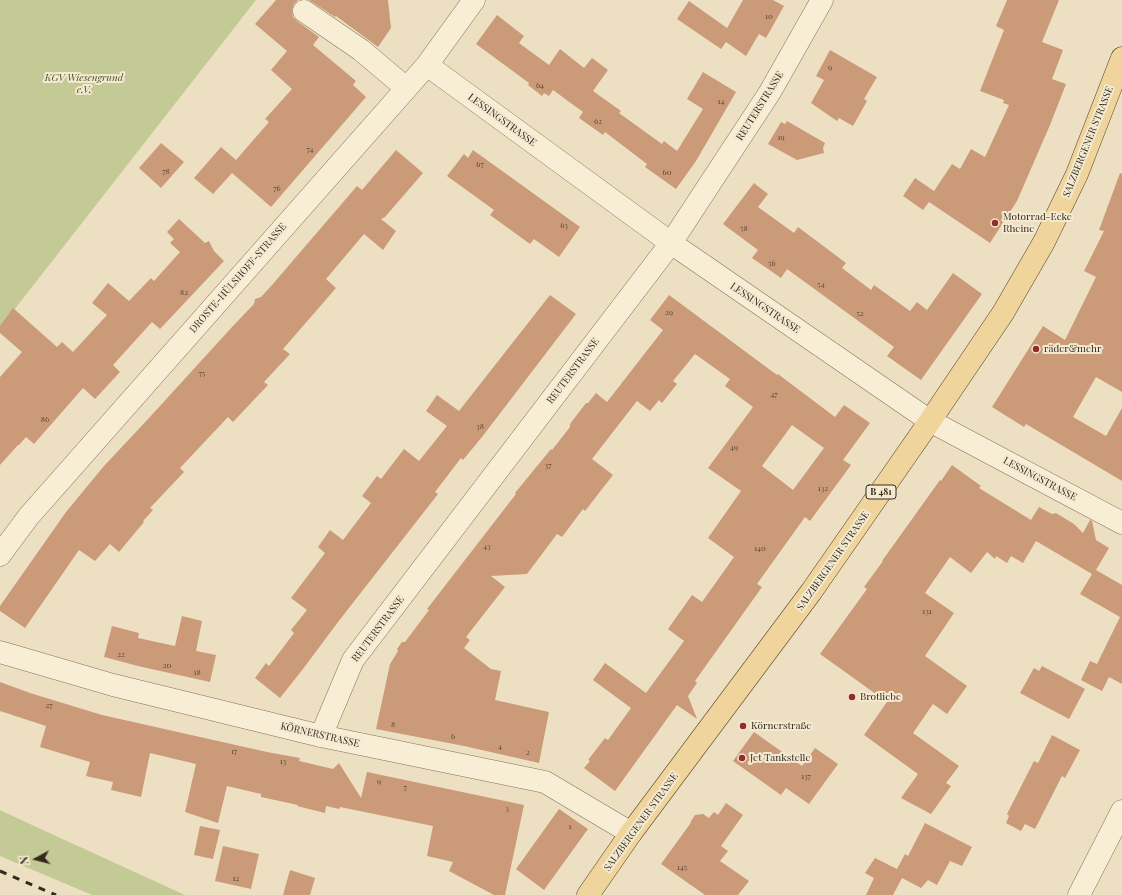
<!DOCTYPE html>
<html>
<head>
<meta charset="utf-8">
<style>
  body { margin:0 }
  #map { position:relative; width:1122px; height:895px; overflow:hidden; background:#ede0c2; font-family:"Playfair Display",serif }
  canvas { display:block }
  .north { position:absolute; left:16px; top:839px; width:40px; height:40px; -webkit-text-stroke:3px #f4ead1; paint-order:stroke; rotate:263deg; font-size:11px; font-weight:700; line-height:16px; text-align:center; color:#36291e }
  .north::after { content:''; display:block; margin:auto; width:14px; height:18px; background:#36291e; clip-path:polygon(50% 0,100% 100%,50% 72%,0 100%) }
</style>
</head>
<body>
<div id="map">
<canvas width="1122" height="895"></canvas>
<div class="north">N</div>
</div>
<script>
const context = document.querySelector('canvas').getContext('2d');
context.lineJoin = 'round';
function paint(path, color) { context.fillStyle = color; context.fill(path, 'evenodd'); }
const poly = rows => new Path2D(rows.map(r => 'M' + r).join(''));
function stroke(path, color, width, dash) { context.strokeStyle = color; context.lineWidth = width; context.lineCap = dash ? 'butt' : 'round'; context.setLineDash(dash || []); context.stroke(path); }
function write(font, color, halo, rows, align = 'center') {
  context.font = font + ' "Playfair Display",serif'; context.lineWidth = 4; context.setLineDash([]); context.textBaseline = 'middle'; context.strokeStyle = halo; context.fillStyle = color; for (const [text, x, y, turn = 0] of rows) {
    context.save(); context.translate(x, y); context.rotate((+turn || 0) * Math.PI / 180); context.textAlign = isNaN(turn) ? turn : align; if (halo) context.strokeText(text, 0, 0); context.fillText(text, 0, 0); context.restore();
  }
}
paint(poly([
  [0,0,256,0,0,328],
  [0,810,32,825,185,895,92,895,0,856]
]), '#c4ca96');
paint(poly([
  [276,0,298,0,294,4,292,10,293,17,297,21,319,37,313,45,356,81,353,85,366,97,271,207,232,173,213,194,194,178,221,147,236,160,269,122,265,119,292,89,271,70,287,51,255,24],
  [309,0,388,0,391,28,378,47,336,16,335,17],
  [743,0,773,0,784,6,766,38,759,34,746,56,726,42,721,49,677,19,689,1,727,28],
  [1007,0,1059,0,1042,42,1063,50,1052,79,1066,84,1050,125,1017,201,990,243,929,202,923,210,903,196,915,178,934,191,952,164,960,169,971,149,985,157,1009,105,1003,103,1004,100,980,91,1004,30,996,26],
  [497,15,524,36,519,43,549,65,560,49,584,68,592,58,608,70,593,91,621,111,619,113,662,144,664,141,677,151,703,109,687,99,703,72,736,92,696,161,676,189,645,167,647,164,605,132,603,135,579,118,583,112,553,90,549,96,544,93,542,96,528,85,529,83,476,44],
  [830,50,877,77,864,99,867,101,853,126,839,118,837,121,811,103,824,80,816,76],
  [787,121,825,143,823,148,824,153,797,160,768,144,781,122,785,124],
  [161,143,184,162,161,188,139,168],
  [396,150,423,173,385,217,381,219,396,231,383,250,364,234,326,279,336,288,283,349,290,354,264,382,268,385,233,422,228,417,180,468,184,472,150,508,153,510,143,521,144,522,119,552,110,544,95,561,79,550,25,628,0,611,0,606,66,512,104,466,149,418,232,327,254,304,255,299,261,297,272,285,357,186,362,190],
  [473,150,580,227,559,257,534,239,530,244,490,215,494,210,447,176,464,154,468,158],
  [1120,173,1122,174,1122,392,1096,377,1073,417,1106,436,1122,408,1122,481,1026,424,1024,427,992,407,1043,326,1065,340,1096,277,1084,271,1104,231,1099,230],
  [754,183,768,194,758,207,794,233,798,227,846,263,842,268,871,290,874,285,910,311,917,302,927,310,953,273,982,294,921,380,887,356,894,347,787,269,781,278,752,258,758,250,723,224],
  [179,219,205,243,209,241,214,251,224,261,160,329,152,322,113,365,120,372,95,399,83,388,34,444,26,437,19,445,18,445,0,465,0,377,22,352,0,333,0,326,13,308,57,347,62,342,73,352,107,315,92,303,108,283,129,301,151,278,154,281,180,252,170,243,174,239,167,232],
  [550,295,576,314,482,437,463,460,461,458,435,492,438,494,338,622,303,669,280,698,255,678,266,663,269,666,282,649,294,633,291,630,307,610,291,598,325,553,318,547,330,530,343,540,371,503,362,496,377,476,381,479,404,449,419,461,447,426,426,411,437,395,459,411],
  [669,295,777,375,778,374,835,417,844,405,870,423,843,460,851,465,810,521,805,517,757,584,762,587,695,681,697,683,688,696,697,719,677,705,615,791,584,768,590,761,588,760,605,738,608,740,631,708,593,680,605,663,646,693,684,641,668,629,692,595,702,602,734,557,708,538,741,491,708,468,753,407,725,386,730,379,695,354,673,381,677,384,662,403,659,400,650,411,637,401,592,459,613,475,585,511,583,509,562,537,557,534,527,574,491,576,505,587,466,637,470,640,464,648,491,669,501,671,495,700,549,712,539,763,464,746,376,729,390,664,398,651,397,649,402,642,405,642,429,610,427,609,516,494,515,493,551,449,552,450,570,427,570,424,586,403,588,403,596,393,607,402,663,330,650,320],
  [792,425,824,448,793,490,762,466],
  [952,465,981,486,979,488,1031,520,1039,507,1052,514,1056,513,1074,524,1083,533,1090,520,1092,521,1096,540,1109,548,1096,570,1122,585,1122,684,1109,677,1102,691,1081,680,1090,661,1097,664,1120,617,1080,594,1092,574,1036,541,1023,563,1011,556,1007,563,996,556,995,559,987,552,971,573,950,557,925,593,954,613,925,656,967,686,947,714,933,704,913,733,959,766,946,783,951,786,931,814,901,798,918,774,864,735,887,702,820,654,867,589,864,587,883,561,882,561,940,480,941,481],
  [182,616,202,621,196,651,216,655,210,682,138,666,104,657,112,626,139,633,138,638,175,646],
  [1042,666,1085,689,1069,719,1020,693,1034,668,1039,671],
  [0,682,30,693,102,715,267,752,300,758,299,761,333,769,339,763,361,798,367,772,524,805,505,895,494,895,449,871,453,862,427,856,433,826,340,807,339,809,326,806,325,813,297,806,298,805,261,797,261,794,227,786,218,823,185,812,196,764,150,753,141,797,111,790,113,782,86,776,90,762,40,747,46,726,0,711],
  [754,732,802,766,815,748,838,764,809,804,786,788,781,795,733,761],
  [1052,735,1080,750,1065,778,1062,776,1035,829,1025,824,1021,831,1006,823,1009,816,1007,814,1034,761,1038,763],
  [726,803,743,815,721,846,728,851,720,861,749,881,738,895,705,895,661,864,690,824,691,821,695,815,703,814,709,818,714,812,718,815],
  [559,809,588,829,544,890,516,869],
  [925,823,972,847,962,866,950,861,937,885,928,880,921,888,902,878,893,895,866,895,874,878,865,873,875,858,897,869,905,854,908,856],
  [200,826,220,830,213,859,194,855],
  [223,846,259,854,251,889,215,881],
  [290,870,315,878,310,895,283,895]
]), '#ca9a79');
const minor = poly([
  [304,11,361,50,406,88],
  [427,65,671,243,930,421,1122,523],
  [0,555,29,516,427,65,474,0],
  [0,652,113,685,321,736,545,782,631,833],
  [321,736,353,660,671,243,770,92,822,0],
  [1079,895,1122,811]
]);
const major = poly([
  [588,895,631,833,811,592,930,421,1003,313,1044,242,1077,174,1122,58]
]);
stroke(minor, '#86715a', 23);
stroke(major, '#543f2e', 23);
stroke(minor, '#f8edd5', 22);
stroke(major, '#efd49b', 22);
stroke(poly([
  [0,871,56,895]
]), '#36291e', 3, [7, 7]);
for (const [x, y, r, color] of [
  [995,223,4,"#932b2d"],
  [1036,349,4,"#932b2d"],
  [852,697,4,"#932b2d"],
  [743,726,4,"#932b2d"],
  [742,758,4,"#932b2d"]
]) { const dot = new Path2D(); dot.arc(x, y, r, 0, 2 * Math.PI); context.fillStyle = color; context.fill(dot); stroke(dot, '#f4ead1', 1.5); }
write('8px', '#5b4535', null, [
  ["10",769,16],
  ["9",830,67],
  ["64",540,85],
  ["14",721,101],
  ["62",598,121],
  ["19",781,137],
  ["74",310,149],
  ["67",480,164],
  ["78",166,171],
  ["60",667,172],
  ["76",277,188],
  ["63",564,225],
  ["58",744,228],
  ["56",772,263],
  ["54",821,284],
  ["82",184,292],
  ["29",669,312],
  ["52",860,313],
  ["75",202,373],
  ["47",774,394],
  ["86",45,419],
  ["38",480,426],
  ["49",734,447],
  ["37",548,465],
  ["132",823,488],
  ["43",487,546],
  ["140",760,548],
  ["131",927,611],
  ["22",121,654],
  ["20",167,665],
  ["18",197,672],
  ["27",49,705],
  ["8",393,724],
  ["6",453,736],
  ["4",500,746],
  ["17",234,751],
  ["2",528,752],
  ["13",283,761],
  ["137",806,776],
  ["9",379,781],
  ["7",405,787],
  ["3",507,808],
  ["1",570,826],
  ["145",682,867],
  ["12",236,878]
]);
for (const [x, y, w] of [
  [881,492,30]
]) { const box = new Path2D(); box.roundRect(x - w / 2, y - 7, w, 14, 3); context.fillStyle = '#f4ead1'; context.fill(box); stroke(box, '#36291e', 1); }
write('bold 9px', '#36291e', null, [
  ["B 481",881,492]
]);
write('italic 10px', '#475225', '#f4ead1', [
  ["KGV Wiesengrund",84,78],
  ["e.V.",84,90]
]);
write('10px', '#36291e', '#f4ead1', [
  ["REUTERSTRASSE",760,106,-58],
  ["LESSINGSTRASSE",502,120,36],
  ["SALZBERGENER STRASSE",1088,142,-68],
  ["DROSTE-HÜLSHOFF-STRASSE",238,278,-49],
  ["LESSINGSTRASSE",765,308,34],
  ["REUTERSTRASSE",573,371,-53],
  ["LESSINGSTRASSE",1040,479,28],
  ["SALZBERGENER STRASSE",833,561,-55],
  ["REUTERSTRASSE",378,629,-53],
  ["KÖRNERSTRASSE",320,735,13],
  ["SALZBERGENER STRASSE",641,822,-54]
]);
write('10px', '#36291e', '#f4ead1', [
  ["Motorrad-Ecke",1003,217],
  ["Rheine",1003,229],
  ["räder&mehr",1044,349],
  ["Brotliebe",860,697],
  ["Körnerstraße",751,726],
  ["Jet Tankstelle",750,758]
], 'left');
</script>
</body>
</html>
